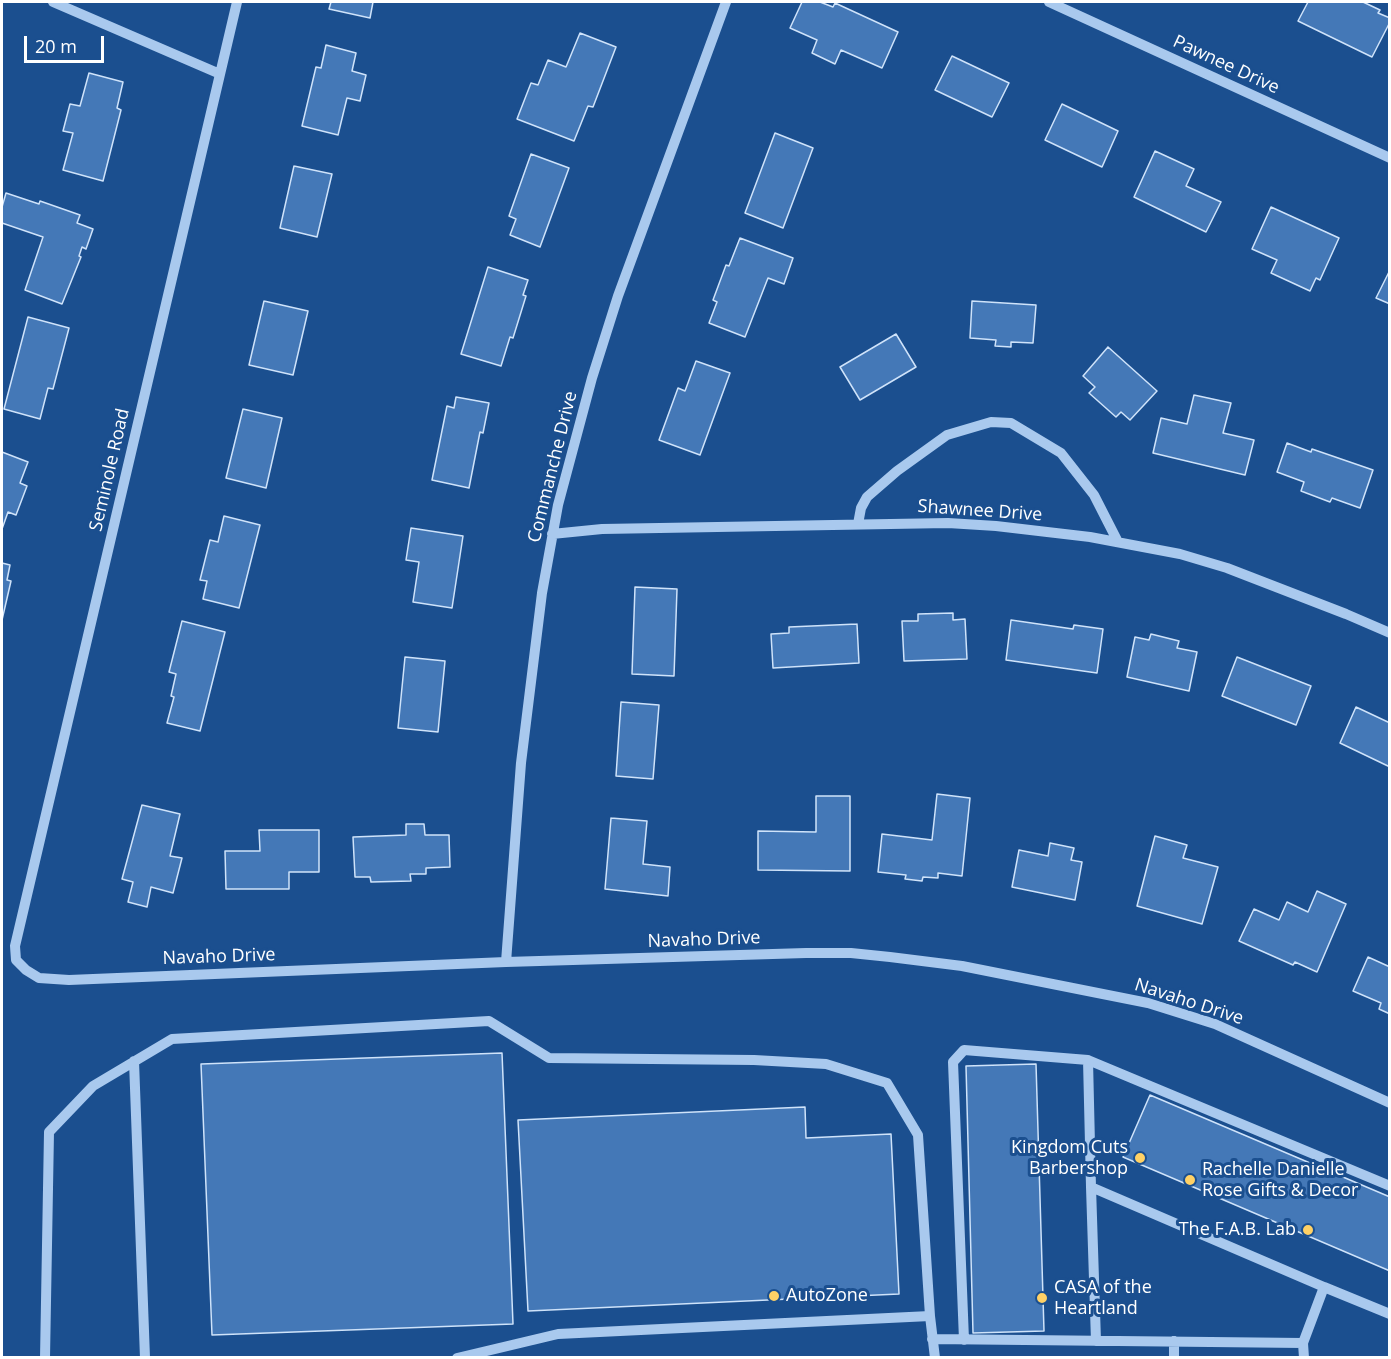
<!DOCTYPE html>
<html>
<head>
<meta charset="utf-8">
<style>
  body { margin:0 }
  #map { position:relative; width:1391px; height:1359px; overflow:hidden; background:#1b4f8f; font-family:"Open Sans",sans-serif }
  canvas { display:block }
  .frame { position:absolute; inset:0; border:3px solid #fff; pointer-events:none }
  .scale { position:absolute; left:24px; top:36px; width:80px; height:27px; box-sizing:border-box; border:3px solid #fff; border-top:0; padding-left:8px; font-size:18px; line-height:21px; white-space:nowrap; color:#fff; -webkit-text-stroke:4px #1b4f8f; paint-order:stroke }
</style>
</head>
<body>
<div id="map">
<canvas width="1391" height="1359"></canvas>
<div class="frame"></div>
<div class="scale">20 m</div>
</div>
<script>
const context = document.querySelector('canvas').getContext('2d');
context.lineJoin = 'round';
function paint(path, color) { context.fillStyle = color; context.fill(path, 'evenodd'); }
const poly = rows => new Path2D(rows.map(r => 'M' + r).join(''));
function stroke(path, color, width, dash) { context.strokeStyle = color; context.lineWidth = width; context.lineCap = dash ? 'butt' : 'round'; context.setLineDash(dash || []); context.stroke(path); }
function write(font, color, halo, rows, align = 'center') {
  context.font = font + ' "Open Sans",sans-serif'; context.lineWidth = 6; context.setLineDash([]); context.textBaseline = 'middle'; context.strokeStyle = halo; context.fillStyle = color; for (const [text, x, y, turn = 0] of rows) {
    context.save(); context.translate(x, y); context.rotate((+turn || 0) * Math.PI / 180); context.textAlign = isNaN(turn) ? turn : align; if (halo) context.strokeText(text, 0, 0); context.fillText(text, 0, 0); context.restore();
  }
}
const building = poly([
  [331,2,373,2,370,18,329,9,331,2],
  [802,2,820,2,833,7,835,3,898,32,882,68,841,50,835,64,812,53,817,40,790,28,802,2],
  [1308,2,1363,2,1380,10,1378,13,1390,18,1390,22,1372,57,1298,21,1308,2],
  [580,33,616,47,593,107,588,106,574,141,517,119,531,83,538,85,548,60,566,67,580,33],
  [326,45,356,53,352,71,366,75,360,101,347,98,338,135,302,126,316,67,321,68,326,45],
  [952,56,1009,83,992,117,935,90,952,56],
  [89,73,123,82,117,108,121,110,103,181,63,170,73,133,63,131,70,104,80,106,89,73],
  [1062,104,1118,131,1102,167,1045,140,1062,104],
  [775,133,813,148,783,228,745,213,775,133],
  [1155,151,1194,169,1186,186,1221,202,1206,232,1134,197,1155,151],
  [531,154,569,168,540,247,510,235,516,219,509,216,531,154],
  [294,166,332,174,317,237,280,228,294,166],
  [6,193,39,204,40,201,80,215,77,223,93,229,86,249,82,247,79,256,81,257,62,304,25,290,43,237,2,223,2,207,6,193],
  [1271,207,1339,238,1320,280,1316,278,1310,291,1271,273,1277,260,1252,249,1271,207],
  [740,238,793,258,784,284,768,278,745,337,709,323,717,302,713,300,726,265,729,266,740,238],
  [488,267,528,280,523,295,526,296,513,338,510,337,501,366,461,354,488,267],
  [1390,270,1390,304,1376,298,1390,270],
  [264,301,308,311,293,375,249,365,264,301],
  [972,301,1036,305,1033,343,1011,342,1011,347,995,346,996,340,970,338,972,301],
  [28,317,69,328,53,389,48,388,40,419,4,409,28,317],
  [896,334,916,367,860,400,840,367,896,334],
  [1108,347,1157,391,1130,420,1121,412,1116,417,1089,393,1095,387,1083,376,1108,347],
  [696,361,730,373,700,455,659,440,678,388,685,391,696,361],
  [1194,395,1231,403,1223,433,1254,440,1245,475,1153,453,1161,418,1187,424,1194,395],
  [456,397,489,403,483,433,480,432,469,488,432,480,447,406,454,408,456,397],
  [243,409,282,418,266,488,226,478,243,409],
  [1287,443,1311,452,1312,449,1373,470,1360,508,1332,498,1330,502,1301,491,1304,482,1277,472,1287,443],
  [2,452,28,462,20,483,27,486,16,515,8,512,2,529,2,452],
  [224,516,260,525,239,608,203,599,207,581,200,580,210,540,218,542,224,516],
  [411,528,463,536,452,608,413,602,419,562,406,560,411,528],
  [2,563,10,565,7,580,11,581,2,620,2,563],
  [635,587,677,589,674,676,632,674,635,587],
  [953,613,953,620,965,619,967,659,904,661,902,621,918,621,918,614,953,613],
  [1011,620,1073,629,1074,625,1103,629,1097,673,1006,660,1011,620],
  [182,621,225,632,200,731,167,723,174,697,171,696,176,674,169,672,182,621],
  [857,624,859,663,773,668,771,634,789,633,789,627,857,624],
  [1151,634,1179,641,1177,648,1197,652,1189,691,1127,677,1135,637,1149,640,1151,634],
  [405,657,445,661,438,732,398,728,405,657],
  [1237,657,1311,686,1296,725,1222,696,1237,657],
  [621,702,659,705,653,779,616,776,621,702],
  [1356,707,1390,723,1390,767,1340,743,1356,707],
  [937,794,970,798,962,876,938,873,938,878,923,877,922,881,905,879,906,875,878,872,882,834,932,840,937,794],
  [816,796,850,796,850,871,758,870,758,831,816,832,816,796],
  [142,805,180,814,170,856,182,858,173,893,151,887,147,907,128,902,133,882,122,879,142,805],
  [611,818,647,821,643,864,670,867,668,896,605,889,611,818],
  [406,824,424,824,425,835,449,835,450,867,426,868,426,874,410,874,411,881,371,882,370,877,355,877,353,837,406,835,406,824],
  [259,830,319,830,319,872,289,872,289,889,226,889,225,851,260,851,259,830],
  [1155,836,1187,845,1183,858,1218,867,1202,924,1137,906,1155,836],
  [1050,843,1074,848,1071,860,1082,862,1075,900,1012,887,1019,850,1048,856,1050,843],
  [1317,891,1346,904,1317,972,1295,962,1293,965,1239,941,1254,909,1279,920,1287,902,1308,912,1317,891],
  [1368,957,1390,967,1390,1014,1379,1009,1381,1003,1353,991,1368,957],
  [502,1053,513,1324,212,1335,201,1064,502,1053],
  [1036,1064,1044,1331,973,1333,966,1066,1036,1064],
  [1150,1095,1390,1197,1390,1271,1123,1157,1150,1095],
  [805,1107,806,1138,891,1134,899,1294,528,1311,518,1120,805,1107]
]);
paint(building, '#4478b7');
stroke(building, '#cfe3fa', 1.5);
stroke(poly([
  [53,2,220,74],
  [237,2,15,946,16,960,26,970,39,978,69,980,506,962,806,953,851,953,890,957,962,966,1148,1003,1215,1024,1390,1103],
  [1049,2,1390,158],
  [858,524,861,508,867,497,897,471,947,435,991,422,1011,423,1061,453,1094,495,1118,542],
  [552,534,602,529,948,523,996,526,1090,537,1180,554,1227,568,1346,614,1390,633],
  [506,962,521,763,542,593,558,505,592,378,618,296,726,2],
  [1088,1060,1091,1187,1324,1287],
  [134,1061,145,1358],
  [1091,1187,1096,1341],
  [932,1339,1303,1343,1304,1358],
  [964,1340,953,1062,964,1050,1088,1060,1390,1186],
  [1303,1343,1324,1287,1390,1314],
  [45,1358,49,1132,93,1086,172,1039,489,1021,549,1058,754,1060,826,1064,887,1083,918,1135,930,1316,935,1358],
  [457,1358,558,1334,930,1316],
  [1174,1358,1174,1341]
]), '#a9c9ee', 10);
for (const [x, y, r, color] of [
  [1140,1158,6,"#ffd166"],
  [1190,1180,6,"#ffd166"],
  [1308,1230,6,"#ffd166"],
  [774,1296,6,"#ffd166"],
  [1042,1298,6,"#ffd166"]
]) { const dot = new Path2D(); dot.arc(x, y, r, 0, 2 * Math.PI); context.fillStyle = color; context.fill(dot); stroke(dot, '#1b4f8f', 2); }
write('18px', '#fff', '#1b4f8f', [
  ["Pawnee Drive",1226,65,25],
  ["Commanche Drive",553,467,-76],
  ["Seminole Road",110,470,-77],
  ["Shawnee Drive",980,511,4],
  ["Navaho Drive",704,940,-2],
  ["Navaho Drive",219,957,-2],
  ["Navaho Drive",1189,1002,18]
]);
write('18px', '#fff', '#1b4f8f', [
  ["Kingdom Cuts",1128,1148,"right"],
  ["Barbershop",1128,1169,"right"],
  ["Rachelle Danielle",1202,1170],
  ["Rose Gifts & Decor",1202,1191],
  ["The F.A.B. Lab",1296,1230,"right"],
  ["CASA of the",1054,1288],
  ["Heartland",1054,1309],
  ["AutoZone",786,1296]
], 'left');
</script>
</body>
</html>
